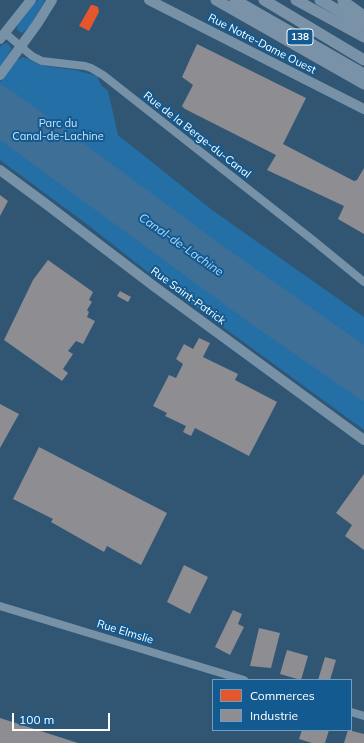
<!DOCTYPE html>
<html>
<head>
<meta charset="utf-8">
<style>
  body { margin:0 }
  #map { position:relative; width:364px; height:743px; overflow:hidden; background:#305674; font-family:Mulish,sans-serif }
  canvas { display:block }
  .legend { position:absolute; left:212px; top:679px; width:140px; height:52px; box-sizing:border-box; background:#135a91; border:1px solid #719cbd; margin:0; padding:5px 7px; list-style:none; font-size:12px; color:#fff }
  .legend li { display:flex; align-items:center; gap:8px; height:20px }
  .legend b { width:20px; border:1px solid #719cbd }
  .scale { position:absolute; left:12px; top:713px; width:98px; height:18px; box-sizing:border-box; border:2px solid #fff; border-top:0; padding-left:5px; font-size:12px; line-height:14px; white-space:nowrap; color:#fff; -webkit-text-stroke:3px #135a91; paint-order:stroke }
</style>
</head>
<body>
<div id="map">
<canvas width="364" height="743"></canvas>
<ul class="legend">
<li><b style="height:11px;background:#e4572e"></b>Commerces</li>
<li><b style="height:11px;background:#8d8d92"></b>Industrie</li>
</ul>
<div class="scale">100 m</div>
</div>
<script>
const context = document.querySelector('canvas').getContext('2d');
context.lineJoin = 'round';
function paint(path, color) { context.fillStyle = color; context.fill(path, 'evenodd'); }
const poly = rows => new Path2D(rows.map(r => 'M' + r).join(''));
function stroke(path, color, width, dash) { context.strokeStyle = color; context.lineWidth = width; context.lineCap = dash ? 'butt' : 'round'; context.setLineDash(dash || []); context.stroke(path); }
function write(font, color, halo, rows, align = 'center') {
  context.font = font + ' Mulish,sans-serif'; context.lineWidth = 4; context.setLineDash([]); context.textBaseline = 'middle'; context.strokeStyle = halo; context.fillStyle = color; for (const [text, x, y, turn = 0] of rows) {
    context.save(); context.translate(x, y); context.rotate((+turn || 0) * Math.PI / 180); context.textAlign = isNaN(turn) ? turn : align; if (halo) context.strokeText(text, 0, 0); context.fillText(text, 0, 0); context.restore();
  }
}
paint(poly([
  [38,0,45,0,30,26,22,33,20,32,17,29,18,24,30,8],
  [7,43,11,47,11,50,0,68,0,47,3,44],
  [23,57,44,66,75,70,97,76,101,85,108,91,118,135,212,210,364,317,364,430,149,273,88,225,0,160,0,82,15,61]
]), '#246fa6');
paint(poly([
  [0,84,12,91,63,128,216,241,364,345,364,402,247,321,0,140]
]), '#3d6f97');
paint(poly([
  [91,5,93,5,98,7,99,12,89,31,79,26]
]), '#e4572e');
paint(poly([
  [197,44,306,98,283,144,354,181,357,180,364,168,364,234,338,219,344,206,267,170,276,155,185,109,182,106,193,85,182,77],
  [0,195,8,201,0,216],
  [48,260,93,292,89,300,92,302,87,310,89,312,87,317,95,321,83,344,76,341,68,351,73,354,63,369,68,373,62,381,4,340,33,280],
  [120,291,131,297,128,302,117,296],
  [199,338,210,343,203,357,238,374,235,380,277,402,249,456,195,428,191,436,183,432,186,426,165,416,167,413,153,406,169,375,176,378,183,364,176,359,184,344,193,349],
  [0,404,19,414,0,448],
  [39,447,167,513,141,565,107,546,104,552,51,522,53,519,13,499],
  [364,474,364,550,345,536,352,525,336,513],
  [184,565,208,577,190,614,167,602],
  [233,610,242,614,238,624,244,627,230,655,215,647],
  [259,628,280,633,271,668,250,666],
  [287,650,308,656,301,680,280,674],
  [325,657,336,660,330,680,318,680],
  [0,718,78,743,0,743],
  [302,730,329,730,325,743,312,743,299,739],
  [348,730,364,734,364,743,344,743]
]), '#8d8d92');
stroke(poly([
  [5,33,32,56,42,61,85,66,91,68,103,75,314,241,364,282],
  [0,606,244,680],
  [351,712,364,716]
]), '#7792a7', 8);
stroke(poly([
  [149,0,364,109],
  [0,39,31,0],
  [0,75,37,24,52,0],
  [0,170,46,204,155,287,364,440]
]), '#7792a6', 10);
stroke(poly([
  [216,0,364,84],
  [235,0,364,74],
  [264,0,364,60],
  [296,0,364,37],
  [320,0,364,25],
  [343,1,364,16]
]), '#7992a7', 11);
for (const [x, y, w] of [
  [300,37,26]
]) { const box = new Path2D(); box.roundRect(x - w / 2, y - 8, w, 16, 3); context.fillStyle = '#135a91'; context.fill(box); stroke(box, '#fff', 1); }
write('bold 10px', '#fff', null, [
  ["138",300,37]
]);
write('11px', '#fff', '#135a91', [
  ["Rue Notre-Dame Ouest",262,44,27],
  ["Rue de la Berge-du-Canal",197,135,38],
  ["Rue Saint-Patrick",188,296,36],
  ["Rue Elmslie",125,632,17]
]);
write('11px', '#c6e6fd', '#135a91', [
  ["Parc du",58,124],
  ["Canal-de-Lachine",58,137]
]);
write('italic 12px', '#abd8f9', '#135a91', [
  ["Canal-de-Lachine",181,245,35]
]);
</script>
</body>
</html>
